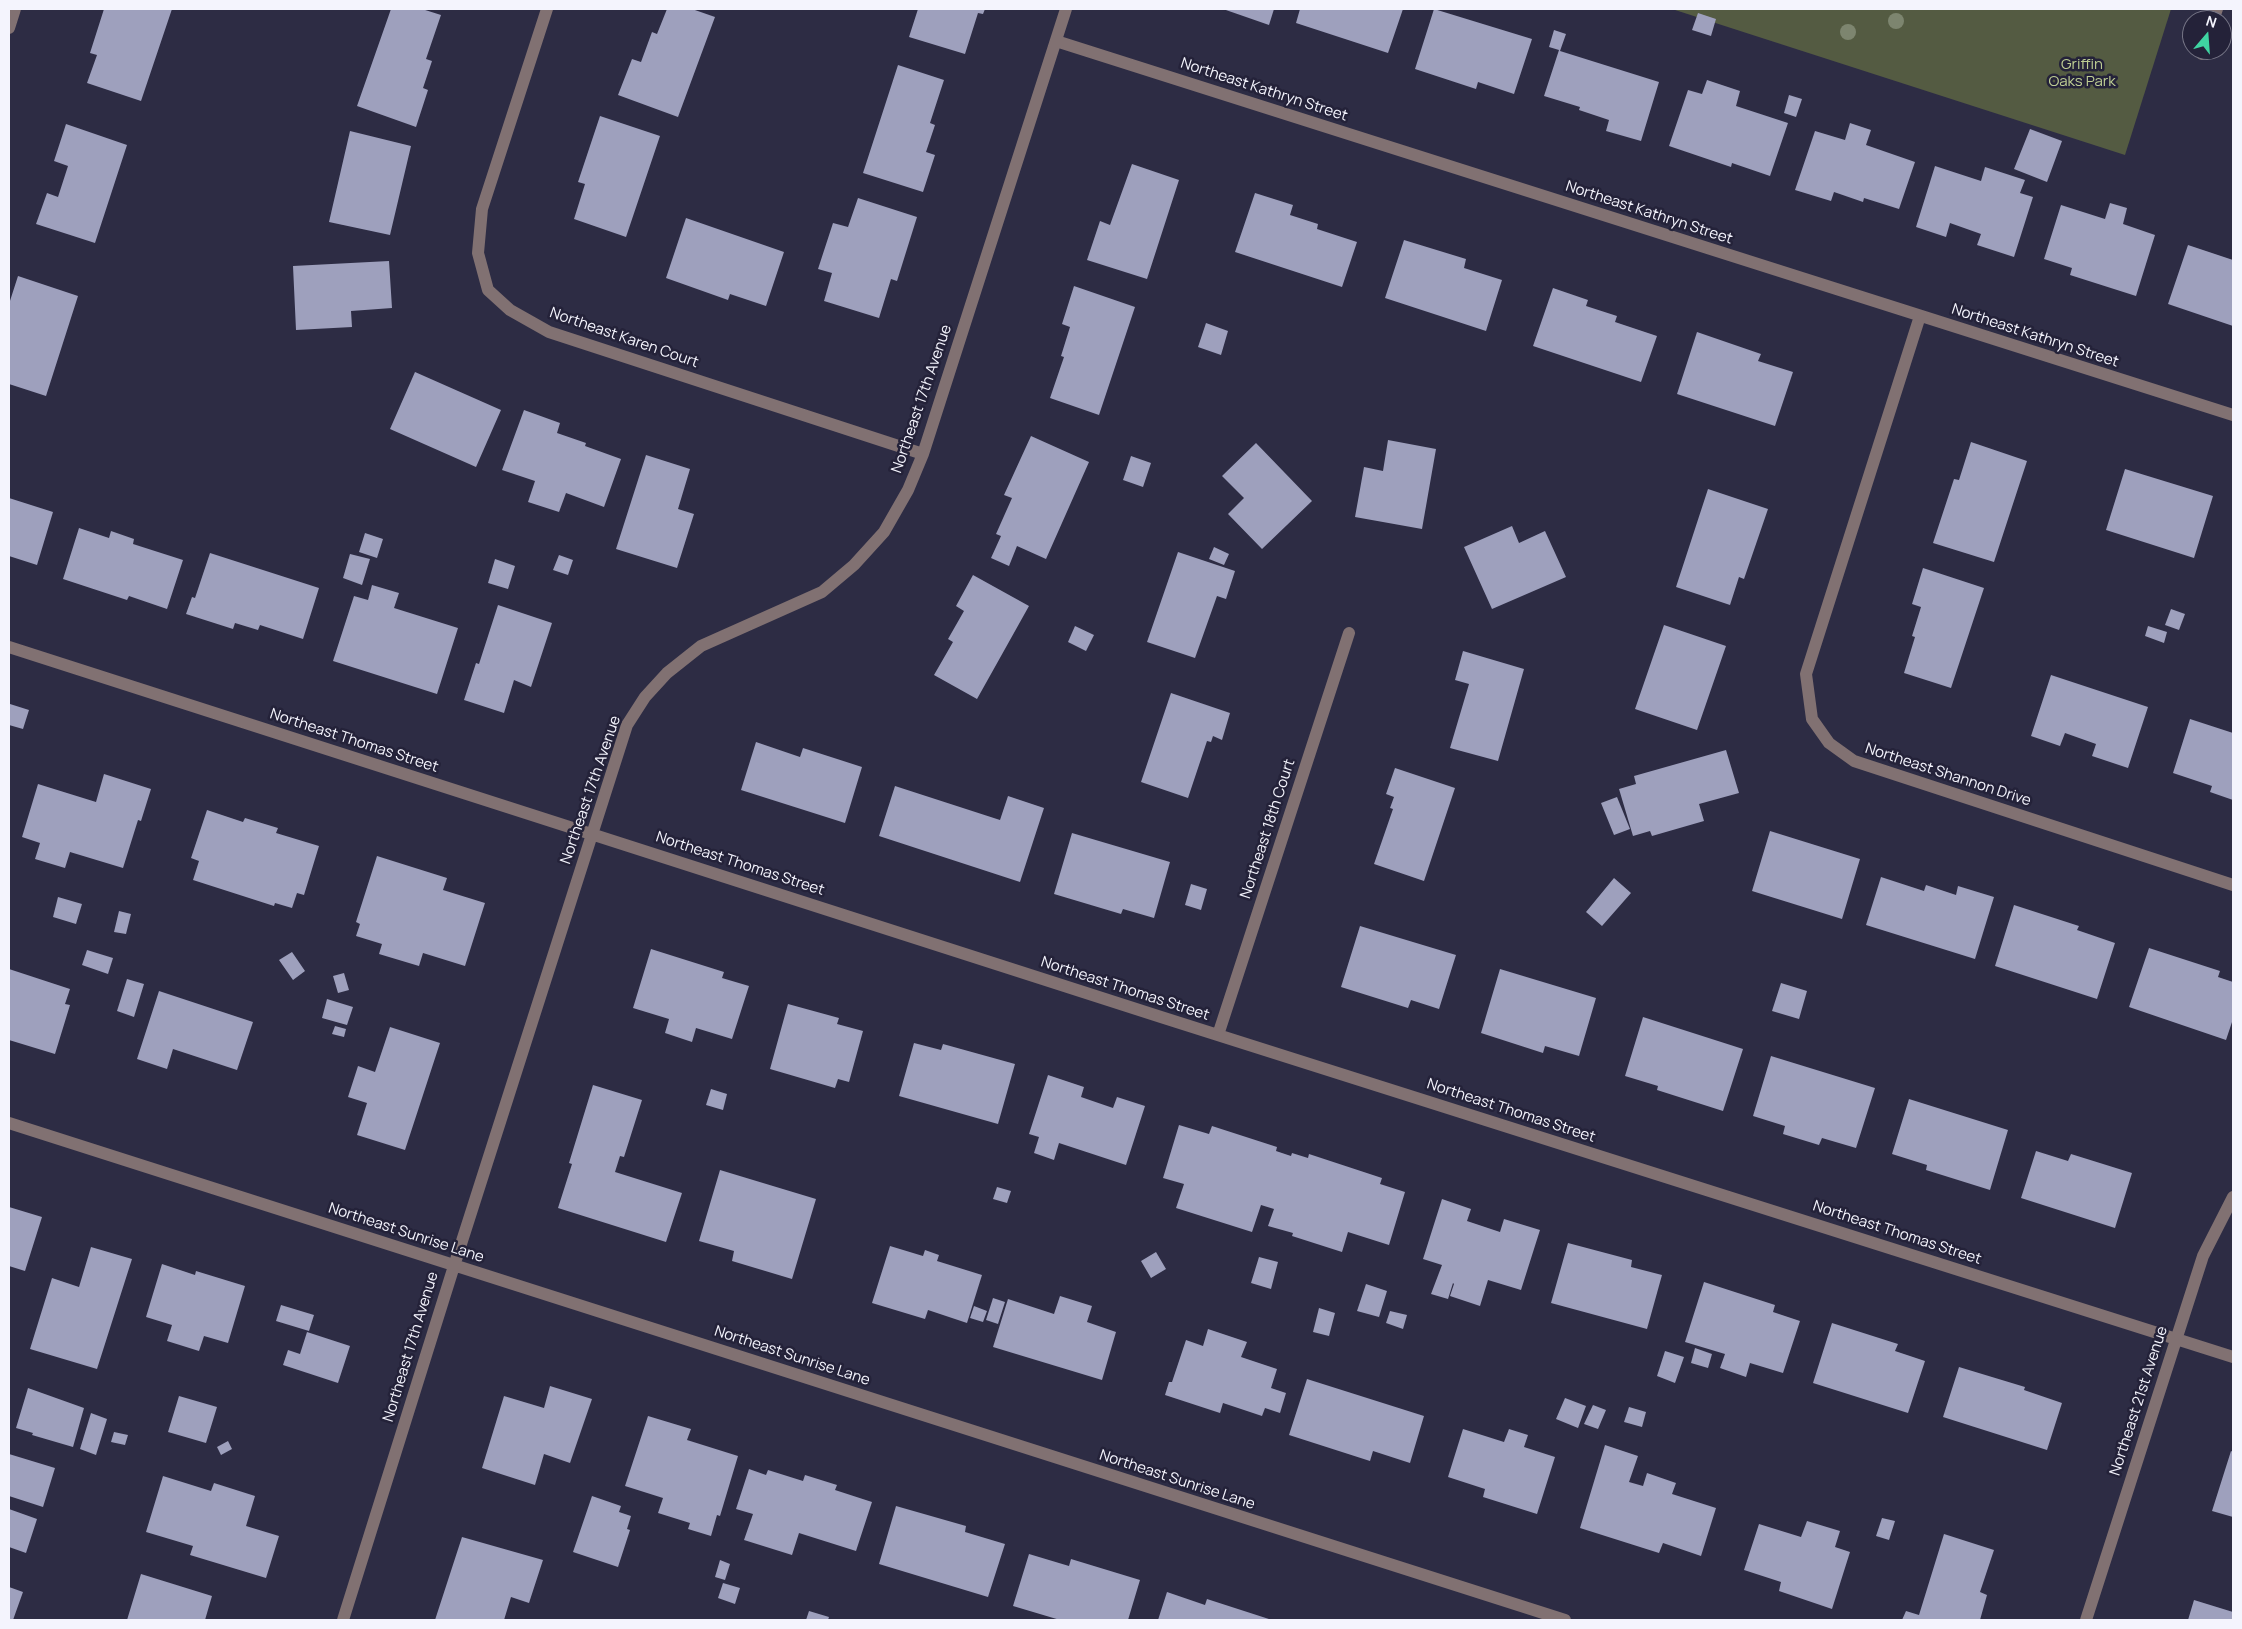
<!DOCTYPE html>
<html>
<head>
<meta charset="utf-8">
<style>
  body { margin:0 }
  #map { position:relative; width:2242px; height:1629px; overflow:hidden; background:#2d2c44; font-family:Manrope,sans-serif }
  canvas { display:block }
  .frame { position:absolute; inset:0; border:10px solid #f4f4fd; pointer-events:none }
  .north { position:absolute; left:2182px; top:10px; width:50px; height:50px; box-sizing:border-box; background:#242239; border:1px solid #777687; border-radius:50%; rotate:18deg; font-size:14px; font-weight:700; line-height:20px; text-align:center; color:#f4f4fd }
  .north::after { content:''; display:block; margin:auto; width:18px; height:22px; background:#3fd4a2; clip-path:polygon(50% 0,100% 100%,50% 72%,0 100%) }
</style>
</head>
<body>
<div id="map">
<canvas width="2242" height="1629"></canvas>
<div class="frame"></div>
<div class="north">N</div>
</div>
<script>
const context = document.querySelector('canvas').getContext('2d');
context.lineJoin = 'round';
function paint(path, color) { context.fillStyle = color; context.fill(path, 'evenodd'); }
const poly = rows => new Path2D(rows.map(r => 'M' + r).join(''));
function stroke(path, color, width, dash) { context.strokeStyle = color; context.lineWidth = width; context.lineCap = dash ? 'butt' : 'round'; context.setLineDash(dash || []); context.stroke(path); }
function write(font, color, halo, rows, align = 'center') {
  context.font = font + ' Manrope,sans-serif'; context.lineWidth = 5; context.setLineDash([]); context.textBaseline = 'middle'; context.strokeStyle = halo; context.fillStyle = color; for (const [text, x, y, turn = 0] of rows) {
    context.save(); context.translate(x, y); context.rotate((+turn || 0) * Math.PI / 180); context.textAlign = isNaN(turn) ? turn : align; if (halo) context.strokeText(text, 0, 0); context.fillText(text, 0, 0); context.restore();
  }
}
paint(poly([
  [1672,9,2171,9,2125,155]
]), '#545b42');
paint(poly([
  [104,9,172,9,141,101,87,83,97,55,90,53],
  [391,9,422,9,441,15,426,59,432,61,423,88,428,90,416,127,357,106],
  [667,9,692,9,715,17,678,117,618,95,632,59,641,62,652,32,657,34],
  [918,9,985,9,983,14,978,13,965,54,909,37],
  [1223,9,1274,9,1269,25],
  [1300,9,1403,9,1388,53,1296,23],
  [1434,9,1532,39,1514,94,1478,82,1476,89,1415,69],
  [1698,13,1716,19,1711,36,1692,30],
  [1554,30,1566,34,1560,51,1659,82,1641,141,1606,131,1609,120,1579,110,1580,107,1544,96,1559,50,1549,47],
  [898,65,944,80,930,123,935,125,926,152,935,155,923,192,863,173],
  [1707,80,1740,91,1736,106,1788,123,1770,176,1732,163,1731,167,1669,146,1688,90,1702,94],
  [1789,95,1802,99,1796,117,1784,113],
  [600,116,660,136,626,237,574,219,585,184,578,182],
  [1850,123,1871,130,1866,145,1915,162,1899,209,1864,198,1863,202,1834,192,1831,201,1795,190,1815,131,1845,140],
  [66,124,127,145,95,243,36,224,47,193,58,197,68,166,54,161],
  [2030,129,2062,141,2047,182,2014,169],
  [350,131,411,146,390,235,329,222],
  [1132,164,1179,180,1147,279,1087,260,1100,221,1110,225],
  [1935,166,1981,181,1985,167,2025,180,2020,193,2033,197,2014,257,1977,245,1981,234,1950,223,1946,237,1916,227],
  [1255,193,1293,205,1290,215,1318,224,1317,229,1357,242,1342,287,1235,252],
  [858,198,917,217,897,281,891,279,879,318,824,301,832,273,818,269,833,223,848,227],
  [2110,203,2127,208,2123,224,2155,235,2136,296,2070,275,2072,268,2044,259,2061,205,2105,219],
  [686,218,784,252,766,306,730,294,728,300,666,278],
  [1404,240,1466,259,1464,268,1502,280,1486,331,1385,298],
  [2188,245,2233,260,2233,326,2168,304],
  [389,261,392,308,351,311,352,327,296,330,293,266],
  [18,276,78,296,46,396,9,384,9,304],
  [1074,286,1135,307,1099,415,1050,398,1064,357,1061,356,1070,327,1062,324],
  [1553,288,1588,300,1586,306,1617,316,1615,322,1657,336,1641,382,1533,346],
  [1206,323,1228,331,1221,355,1198,347],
  [1697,332,1761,354,1758,361,1793,372,1775,426,1677,394],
  [415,372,501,410,476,467,390,429],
  [524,410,560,423,557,433,586,443,585,446,621,459,604,507,566,493,559,512,528,502,535,481,502,470],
  [1031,436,1089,462,1046,559,1017,546,1009,566,991,558,1001,536,996,534,1012,498,1004,495],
  [1388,440,1436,449,1422,529,1355,517,1364,467,1383,471],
  [1971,442,2027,461,1994,562,1933,543,1954,479,1959,480],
  [1256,443,1312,501,1262,549,1228,514,1244,498,1222,476],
  [646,455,690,469,678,509,694,514,677,568,616,549],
  [1131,456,1151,463,1143,487,1123,480],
  [2125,469,2213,496,2194,558,2106,530],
  [1708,489,1768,509,1744,579,1739,577,1730,605,1676,587],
  [9,498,53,512,37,565,9,556],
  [1512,526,1519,543,1545,531,1566,577,1492,609,1464,547],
  [79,528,109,538,111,531,134,539,133,544,183,560,167,609,129,596,127,600,63,579],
  [365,533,383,539,377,558,359,552],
  [1214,547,1229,554,1224,565,1209,559],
  [1178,552,1235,571,1226,599,1217,596,1195,658,1147,642],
  [210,553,319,588,303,639,260,625,258,630,235,623,233,629,186,614,192,597,195,598],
  [350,554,370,559,362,585,343,578],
  [559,555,573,560,568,575,553,570],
  [495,559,515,566,508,589,488,583],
  [1923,568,1984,588,1951,688,1904,673,1915,637,1912,636,1921,607,1912,604],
  [973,575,1029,606,977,699,934,675,953,642,948,639,964,611,956,606],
  [372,585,399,593,394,608,458,628,437,694,333,661,354,596,368,600],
  [498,605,552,623,531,687,514,680,504,713,464,700,476,663,479,664],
  [2171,609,2185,614,2179,630,2165,625],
  [1664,625,1726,646,1697,730,1635,709],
  [1075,626,1094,635,1086,651,1068,642],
  [2148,626,2167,632,2164,643,2145,636],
  [1463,651,1524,669,1498,761,1450,748,1469,684,1455,680],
  [2051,675,2148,707,2128,768,2092,756,2096,744,2065,733,2060,746,2031,736],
  [1171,693,1230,713,1222,740,1213,736,1211,742,1207,741,1188,798,1141,782],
  [10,704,29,710,23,729,9,725],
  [2190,719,2233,733,2233,800,2210,792,2212,786,2173,773],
  [756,742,800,757,803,748,862,767,845,823,741,790],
  [1726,750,1739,793,1699,804,1704,821,1652,836,1650,831,1633,836,1619,789,1636,784,1634,776],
  [1395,768,1455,788,1424,881,1374,864,1393,809,1390,808,1394,797,1386,794],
  [104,774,151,789,141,821,138,820,123,868,70,852,65,868,35,859,40,843,22,837,38,784,96,802],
  [895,786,1000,820,1008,796,1044,808,1020,882,879,836],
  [1617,797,1630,829,1614,835,1601,803],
  [207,810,243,822,245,818,278,828,276,833,319,846,304,895,297,893,292,908,275,903,274,906,193,880,199,861,191,858],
  [1770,831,1860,859,1842,919,1752,891],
  [1072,833,1170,862,1154,918,1123,909,1121,914,1054,894],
  [377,856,447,878,443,890,485,903,465,966,423,953,419,966,379,954,382,944,356,936,360,924,356,922],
  [1881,877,1924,891,1926,885,1956,895,1958,886,1994,897,1975,959,1866,925],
  [1614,878,1631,893,1602,926,1586,912],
  [1191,884,1207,889,1201,910,1185,905],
  [58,897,82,904,76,924,53,917],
  [2014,905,2079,926,2077,930,2115,943,2097,999,1995,966],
  [119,911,131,914,126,934,114,932],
  [1360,926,1456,955,1439,1009,1411,1000,1408,1008,1341,987],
  [2149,948,2220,971,2218,977,2233,982,2233,1019,2226,1040,2129,1007],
  [651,949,724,972,722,978,749,986,732,1039,696,1028,692,1042,665,1033,669,1019,633,1008],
  [87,950,113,958,108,974,82,965],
  [292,952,305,971,293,980,279,960],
  [9,969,70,989,65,1004,70,1005,55,1054,9,1040],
  [1500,969,1596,998,1579,1056,1545,1046,1543,1053,1481,1033],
  [344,973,349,990,338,993,333,976],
  [127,979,144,984,134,1017,117,1011],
  [1781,983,1807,991,1799,1019,1772,1011],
  [159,991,253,1022,237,1070,173,1049,167,1069,137,1059],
  [327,999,353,1007,347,1025,322,1018],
  [788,1004,839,1018,837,1024,863,1031,849,1082,838,1079,835,1088,770,1069],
  [1643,1017,1743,1049,1723,1111,1657,1090,1658,1086,1625,1076],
  [335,1026,346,1029,344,1037,332,1034],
  [390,1027,440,1043,405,1150,357,1135,367,1103,348,1097,358,1066,375,1072],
  [914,1043,941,1050,943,1044,1015,1064,998,1124,899,1096],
  [1771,1056,1875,1088,1856,1148,1822,1138,1819,1145,1783,1134,1785,1126,1753,1116],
  [1048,1075,1084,1087,1081,1097,1113,1108,1117,1097,1145,1106,1126,1165,1059,1143,1054,1160,1034,1153,1039,1137,1029,1134],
  [593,1085,642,1100,624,1157,620,1156,615,1172,682,1193,666,1242,558,1208,572,1164,569,1163],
  [711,1089,727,1094,723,1110,706,1105],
  [1909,1099,2008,1130,1990,1190,1926,1170,1927,1165,1892,1154],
  [1179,1125,1209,1134,1212,1126,1277,1147,1276,1151,1291,1156,1292,1153,1308,1158,1309,1154,1382,1178,1380,1184,1405,1192,1389,1245,1348,1232,1342,1252,1292,1236,1293,1233,1268,1226,1274,1209,1261,1205,1252,1232,1176,1208,1184,1184,1163,1178],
  [2036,1151,2068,1161,2071,1154,2132,1173,2115,1228,2021,1198],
  [720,1170,816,1199,792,1279,732,1261,734,1251,699,1241],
  [997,1187,1011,1191,1007,1203,993,1199],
  [1442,1199,1471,1209,1467,1221,1500,1232,1504,1219,1540,1230,1521,1290,1488,1280,1480,1306,1450,1296,1454,1284,1453,1283,1448,1299,1431,1294,1442,1265,1423,1259],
  [9,1207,42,1217,25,1271,9,1266],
  [1568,1243,1632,1260,1631,1267,1662,1275,1647,1329,1551,1303],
  [890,1246,923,1256,925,1250,939,1255,937,1261,982,1275,967,1323,928,1310,925,1319,872,1303],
  [91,1247,132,1259,97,1369,30,1349,52,1278,79,1287],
  [1156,1252,1166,1269,1151,1278,1141,1261],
  [1259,1257,1278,1262,1271,1289,1251,1283],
  [162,1264,195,1275,196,1271,245,1286,228,1343,204,1336,199,1351,167,1341,172,1325,146,1317],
  [1704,1282,1775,1305,1773,1312,1800,1321,1783,1373,1750,1363,1746,1377,1720,1368,1725,1354,1685,1342],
  [1366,1284,1387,1291,1379,1317,1357,1311],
  [1060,1296,1092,1306,1087,1322,1116,1332,1102,1380,993,1347,1008,1299,1054,1314],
  [993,1298,1005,1302,998,1324,986,1320],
  [281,1305,314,1315,309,1331,276,1321],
  [974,1306,987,1311,983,1322,970,1318],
  [1319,1308,1335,1313,1329,1336,1313,1332],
  [1390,1311,1407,1315,1403,1329,1386,1323],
  [1832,1323,1898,1344,1895,1351,1925,1361,1908,1413,1813,1383],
  [1208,1329,1247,1342,1241,1357,1277,1369,1271,1388,1286,1393,1280,1413,1265,1408,1262,1416,1223,1403,1220,1413,1165,1395,1169,1382,1172,1382,1186,1340,1203,1346],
  [307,1332,350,1346,338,1383,283,1365,288,1350,300,1354],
  [1695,1348,1712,1354,1708,1368,1691,1363],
  [1665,1351,1684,1357,1675,1383,1657,1376],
  [1959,1367,2025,1387,2024,1390,2062,1403,2047,1450,1943,1417],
  [1307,1379,1424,1416,1410,1463,1373,1451,1370,1461,1289,1435],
  [550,1386,592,1399,570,1463,544,1454,535,1485,482,1468,504,1396,544,1408],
  [28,1388,84,1408,73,1447,32,1435,33,1433,16,1428],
  [179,1396,217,1407,206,1443,168,1432],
  [1565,1398,1586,1406,1578,1428,1556,1419],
  [1593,1405,1606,1410,1598,1429,1584,1424],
  [1629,1407,1646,1412,1642,1427,1624,1422],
  [91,1413,107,1419,96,1455,80,1449],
  [648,1416,691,1429,687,1440,738,1456,720,1516,717,1515,711,1536,688,1529,690,1523,658,1513,663,1498,625,1486],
  [1463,1429,1504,1442,1509,1429,1528,1435,1524,1447,1555,1457,1537,1514,1483,1497,1485,1489,1448,1477],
  [114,1432,128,1435,125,1445,111,1442],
  [228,1441,232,1449,221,1455,217,1447],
  [1605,1445,1638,1456,1629,1482,1643,1486,1647,1473,1676,1483,1672,1494,1716,1508,1701,1556,1663,1543,1659,1553,1580,1528],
  [2231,1451,2233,1452,2233,1517,2212,1511],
  [9,1454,55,1468,43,1507,9,1496],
  [749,1469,766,1475,768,1470,803,1481,805,1475,837,1485,835,1490,872,1502,856,1551,799,1533,792,1555,744,1540,753,1514,736,1509],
  [163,1476,211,1491,214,1483,255,1496,246,1526,279,1536,266,1578,190,1555,193,1546,146,1532],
  [592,1496,621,1506,619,1512,631,1516,627,1529,630,1530,618,1567,573,1552],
  [896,1506,966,1526,965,1532,1005,1544,988,1597,879,1564],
  [9,1509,37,1519,26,1553,9,1547],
  [1882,1518,1895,1521,1889,1540,1876,1536],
  [1807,1521,1840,1531,1835,1547,1850,1552,1832,1609,1779,1591,1781,1582,1744,1570,1759,1524,1801,1537],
  [1944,1534,1994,1550,1980,1592,1987,1595,1980,1620,1902,1620,1906,1611,1919,1615],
  [462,1537,543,1560,529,1603,511,1597,504,1620,435,1620],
  [1029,1554,1069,1566,1071,1559,1140,1580,1128,1620,1060,1620,1013,1606],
  [720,1560,730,1564,725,1580,715,1577],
  [141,1574,212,1596,205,1620,127,1620],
  [723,1583,740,1588,735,1604,718,1598],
  [9,1587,23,1592,13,1620,9,1620],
  [1167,1592,1205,1605,1207,1599,1272,1620,1158,1620],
  [2194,1600,2233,1612,2233,1620,2188,1620],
  [809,1611,829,1617,828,1620,806,1620]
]), '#9ea0bd');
stroke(poly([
  [547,9,482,209,478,253,488,290,510,310,549,332,923,454],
  [2213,20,2217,9],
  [9,28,15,9],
  [1056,41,2233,415],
  [2202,54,2204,50],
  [1920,316,1806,674,1812,719,1829,743,1854,761,2233,885],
  [9,647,1161,1017,2233,1357],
  [1218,1035,1349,633],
  [9,1123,1565,1620],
  [343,1620,454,1266,627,725,645,697,667,673,701,646,822,592,854,565,884,532,908,490,923,454,1066,9],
  [2086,1620,2203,1256,2233,1197]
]), '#817172', 12);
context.fillStyle = '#7d856f';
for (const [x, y] of [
  [1896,21],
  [1848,32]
]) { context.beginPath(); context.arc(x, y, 8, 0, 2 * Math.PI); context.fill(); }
write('15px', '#bece93', '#242239', [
  ["Griffin",2082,65],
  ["Oaks Park",2082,82]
]);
write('15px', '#f4f4fd', '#242239', [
  ["Northeast Kathryn Street",1264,90,18],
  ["Northeast Kathryn Street",1649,213,18],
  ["Northeast Kathryn Street",2035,336,18],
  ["Northeast Karen Court",624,338,19],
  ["Northeast 17th Avenue",922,399,-71],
  ["Northeast Thomas Street",354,741,18],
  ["Northeast Shannon Drive",1948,775,18],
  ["Northeast 17th Avenue",591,790,-71],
  ["Northeast 18th Court",1268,829,-72],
  ["Northeast Thomas Street",740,864,18],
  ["Northeast Thomas Street",1125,989,18],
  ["Northeast Thomas Street",1511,1111,18],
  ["Northeast Sunrise Lane",406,1233,18],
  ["Northeast Thomas Street",1897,1233,18],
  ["Northeast 17th Avenue",411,1347,-73],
  ["Northeast Sunrise Lane",792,1356,18],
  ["Northeast 21st Avenue",2139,1401,-72],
  ["Northeast Sunrise Lane",1177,1480,18]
]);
</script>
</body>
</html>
